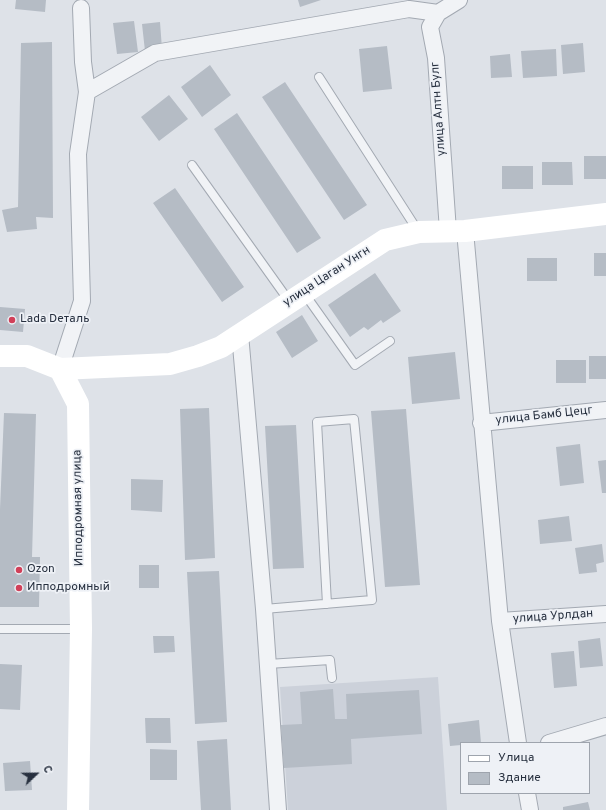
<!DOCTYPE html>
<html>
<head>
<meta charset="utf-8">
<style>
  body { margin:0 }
  #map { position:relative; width:606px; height:810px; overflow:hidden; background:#dee2e8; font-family:Overpass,sans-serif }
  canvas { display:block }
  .legend { position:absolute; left:460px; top:742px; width:130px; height:52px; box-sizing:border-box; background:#eef1f6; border:1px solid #9ea4ad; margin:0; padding:5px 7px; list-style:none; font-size:12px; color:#27303f }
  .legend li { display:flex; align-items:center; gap:8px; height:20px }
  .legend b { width:20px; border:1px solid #9ea4ad }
  .north { position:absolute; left:16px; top:754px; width:40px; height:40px; -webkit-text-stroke:3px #eef1f6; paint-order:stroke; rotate:68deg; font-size:11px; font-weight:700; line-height:16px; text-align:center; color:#27303f }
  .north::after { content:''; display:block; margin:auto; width:14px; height:18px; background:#27303f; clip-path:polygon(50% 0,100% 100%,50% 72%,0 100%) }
</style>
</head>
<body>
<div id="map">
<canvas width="606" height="810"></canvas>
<ul class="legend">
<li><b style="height:5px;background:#fff"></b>Улица</li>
<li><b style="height:11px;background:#b5bcc5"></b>Здание</li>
</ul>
<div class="north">С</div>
</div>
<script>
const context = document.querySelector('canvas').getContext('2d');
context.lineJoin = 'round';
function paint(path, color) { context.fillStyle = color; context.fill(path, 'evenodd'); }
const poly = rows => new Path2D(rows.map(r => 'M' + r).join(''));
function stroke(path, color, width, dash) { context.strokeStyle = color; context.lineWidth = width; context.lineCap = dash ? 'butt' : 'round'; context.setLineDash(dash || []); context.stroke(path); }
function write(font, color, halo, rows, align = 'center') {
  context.font = font + ' Overpass,sans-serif'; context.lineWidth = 3.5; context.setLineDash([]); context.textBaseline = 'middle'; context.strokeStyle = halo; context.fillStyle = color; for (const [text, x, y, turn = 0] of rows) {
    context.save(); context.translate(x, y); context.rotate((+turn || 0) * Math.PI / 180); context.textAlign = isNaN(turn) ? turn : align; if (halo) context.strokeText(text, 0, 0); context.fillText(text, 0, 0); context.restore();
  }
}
paint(poly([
  [438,677,447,810,288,810,280,687]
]), '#ccd1da');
paint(poly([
  [16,0,46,0,45,12,15,9],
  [298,0,321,0,300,7],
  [134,21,138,52,117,54,113,23],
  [160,22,162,49,145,51,142,24],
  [52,42,53,218,36,217,37,229,7,232,2,210,18,207,21,43],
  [583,43,585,72,563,74,561,45],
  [387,46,392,89,363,92,359,49],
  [556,49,557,76,523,78,521,51],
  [510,54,512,77,491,78,490,56],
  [210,65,231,95,202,117,181,87],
  [285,82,367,205,344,220,262,97],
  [169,95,188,119,159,141,141,117],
  [237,113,321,238,297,253,214,129],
  [584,156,606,156,606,179,584,179],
  [542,162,572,162,573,185,542,185],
  [502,166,533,166,533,189,502,189],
  [175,188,244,287,222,302,153,203],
  [594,253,606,253,606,276,594,276],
  [527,258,557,258,557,281,527,281],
  [375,273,401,311,383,323,381,320,368,330,364,327,350,337,328,305],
  [0,307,25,309,23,332,0,330],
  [302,315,318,341,292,358,276,332],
  [455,352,460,399,412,404,408,357],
  [589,356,606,356,606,379,589,379],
  [556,360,586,360,586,383,556,383],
  [209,408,215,558,185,560,180,409],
  [406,409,420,585,385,587,371,411],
  [4,413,36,414,32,557,40,557,39,607,0,607,0,509],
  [296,425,304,568,273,569,265,426],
  [580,444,584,483,560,486,556,447],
  [606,460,606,493,602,493,598,461],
  [131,479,163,480,162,512,131,510],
  [569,516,572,541,540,544,538,520],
  [602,544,604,562,596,564,597,572,579,574,575,548],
  [139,565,159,565,159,588,139,588],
  [219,571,227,722,195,724,187,572],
  [153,636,174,636,175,652,154,653],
  [600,638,603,666,580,668,578,641],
  [574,651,577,686,554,688,551,653],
  [0,664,22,665,20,710,0,709],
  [333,689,335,719,347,719,346,694,419,690,422,734,351,739,352,764,284,768,281,725,302,724,300,692],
  [145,718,170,718,171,743,146,743],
  [479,720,481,743,461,743,461,745,450,746,448,724],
  [227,739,231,810,201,810,197,741],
  [150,749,177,750,177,780,150,780],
  [30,761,32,790,5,791,3,763],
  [588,802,590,810,563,810,563,807]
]), '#b5bcc5');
const lane = poly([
  [319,77,418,231],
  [192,165,289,301],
  [304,293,355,365,390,341],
  [264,609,372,600,354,419,317,422,327,604],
  [0,629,79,629],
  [268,664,330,660,332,678]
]);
const street = poly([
  [81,8,83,62,87,92],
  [448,231,436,58,430,27,438,13,459,0],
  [465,231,500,621,518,743],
  [240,334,264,609,278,810],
  [60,369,82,301,78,154,87,92,155,53,409,9,438,13],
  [481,423,606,410],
  [500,621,606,614],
  [549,743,606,726],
  [527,793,530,810]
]);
stroke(lane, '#a3a9b2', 10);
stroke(street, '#a3a9b2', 18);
stroke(lane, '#f1f3f6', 8);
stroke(street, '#f1f3f6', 16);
stroke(poly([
  [0,356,27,356,60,369,78,404,81,629,78,810],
  [60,369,170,364,198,356,221,347,385,240,419,232,465,231,606,214]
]), '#fff', 22);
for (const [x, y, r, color] of [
  [12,320,4,"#d14059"],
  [19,570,4,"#d14059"],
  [19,588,4,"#d14059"]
]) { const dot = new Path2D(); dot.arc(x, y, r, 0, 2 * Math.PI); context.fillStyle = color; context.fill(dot); stroke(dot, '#eef1f6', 1.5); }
write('12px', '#27303f', '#eef1f6', [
  ["улица Алтн Булг",439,109,-94],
  ["улица Цаган Унгн",327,277,-33],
  ["улица Бамб Цецг",544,416,-6],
  ["Ипподромная улица",79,508,-91],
  ["улица Урлдан",553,617,-4]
]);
write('12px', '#27303f', '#eef1f6', [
  ["Lada Dеталь",20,320],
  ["Ozon",27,570],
  ["Ипподромный",27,588]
], 'left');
</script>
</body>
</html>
